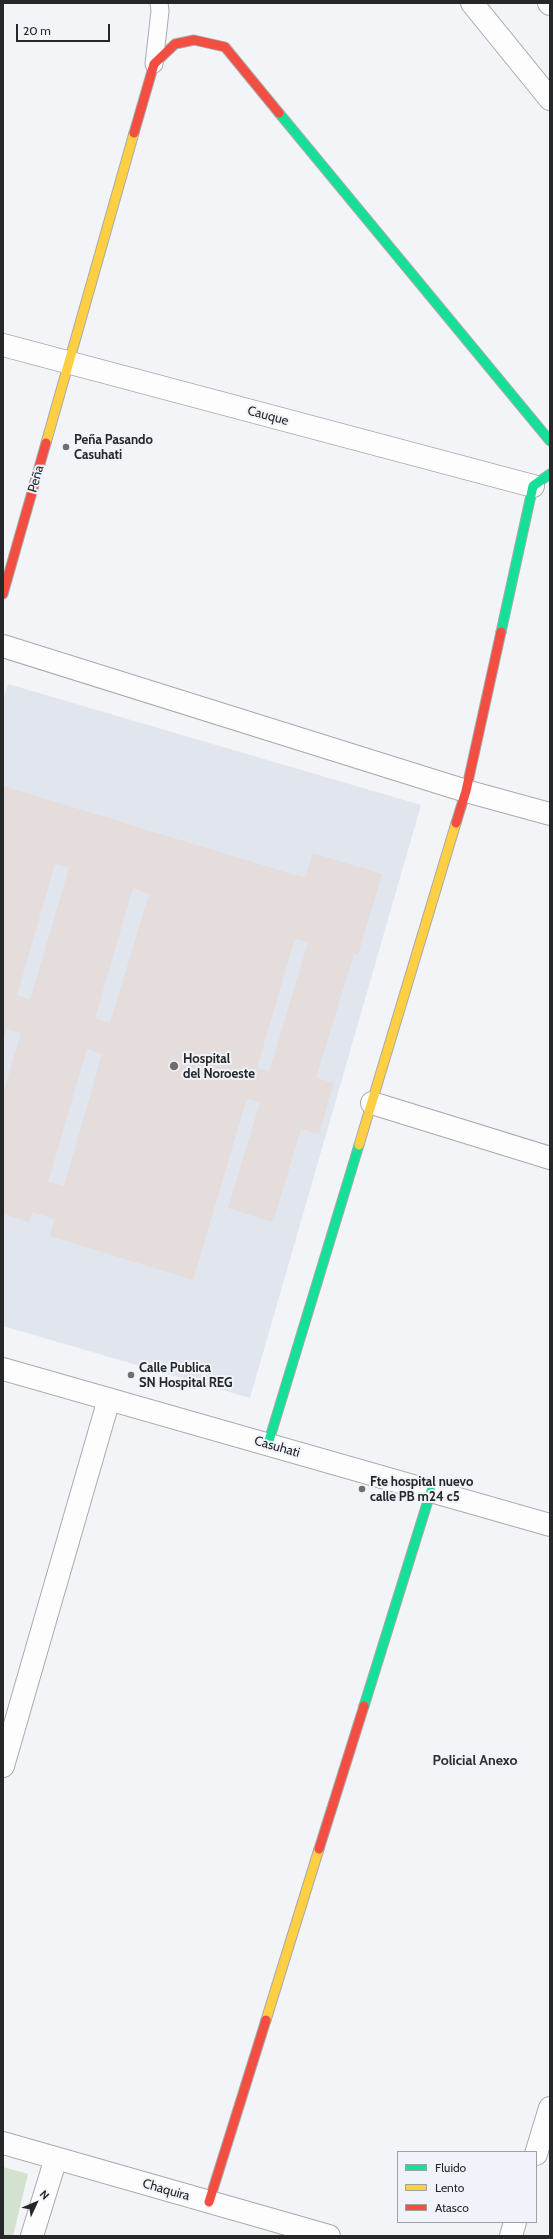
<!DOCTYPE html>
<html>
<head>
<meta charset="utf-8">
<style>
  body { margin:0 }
  #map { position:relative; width:553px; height:2239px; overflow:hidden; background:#f2f4f7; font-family:Cabin,sans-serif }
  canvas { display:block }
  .frame { position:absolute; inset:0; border:4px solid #262729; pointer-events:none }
  .legend { position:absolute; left:397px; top:2151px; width:140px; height:72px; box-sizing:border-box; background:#f0f3f9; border:1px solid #9fa1a6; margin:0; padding:5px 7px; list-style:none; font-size:12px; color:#262729 }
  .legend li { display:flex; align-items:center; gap:8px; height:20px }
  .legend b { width:20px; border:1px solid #9fa1a6 }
  .north { position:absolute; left:16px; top:2183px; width:40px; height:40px; -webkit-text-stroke:3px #f0f3f9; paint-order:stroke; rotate:46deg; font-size:11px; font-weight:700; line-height:16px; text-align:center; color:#262729 }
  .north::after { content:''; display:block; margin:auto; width:14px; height:18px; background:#262729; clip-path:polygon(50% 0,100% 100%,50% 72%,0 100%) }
  .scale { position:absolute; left:16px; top:24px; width:94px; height:18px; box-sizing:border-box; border:2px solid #262729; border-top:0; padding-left:5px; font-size:12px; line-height:14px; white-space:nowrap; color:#262729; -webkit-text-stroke:3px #f0f3f9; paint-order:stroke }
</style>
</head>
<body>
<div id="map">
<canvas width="553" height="2239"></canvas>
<div class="frame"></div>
<ul class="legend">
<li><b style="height:5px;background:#16e098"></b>Fluido</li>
<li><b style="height:5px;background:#ffcf43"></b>Lento</li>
<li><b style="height:5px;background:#f24e42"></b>Atasco</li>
</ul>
<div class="north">N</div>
<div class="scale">20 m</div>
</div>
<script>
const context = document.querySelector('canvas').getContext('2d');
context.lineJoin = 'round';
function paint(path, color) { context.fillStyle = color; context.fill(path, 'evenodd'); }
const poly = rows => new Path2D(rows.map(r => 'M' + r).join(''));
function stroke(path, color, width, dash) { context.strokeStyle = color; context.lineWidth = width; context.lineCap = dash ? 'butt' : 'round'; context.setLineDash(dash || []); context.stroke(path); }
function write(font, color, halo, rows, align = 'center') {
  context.font = font + ' Cabin,sans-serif'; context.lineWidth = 4; context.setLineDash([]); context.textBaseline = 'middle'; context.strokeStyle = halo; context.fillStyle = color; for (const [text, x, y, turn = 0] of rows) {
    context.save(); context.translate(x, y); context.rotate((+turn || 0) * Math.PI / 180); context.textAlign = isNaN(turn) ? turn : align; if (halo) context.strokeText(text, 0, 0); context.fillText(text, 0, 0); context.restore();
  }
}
paint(poly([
  [8,684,421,805,250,1398,3,1326,3,700]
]), '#e1e5ed');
paint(poly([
  [3,2167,28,2174,13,2236,3,2236]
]), '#d3e2ce');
paint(poly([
  [3,786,305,878,313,853,382,874,358,955,354,954,316,1078,334,1083,319,1134,301,1129,273,1222,228,1208,260,1102,247,1098,193,1280,50,1236,55,1219,32,1212,29,1222,3,1214,3,1094,21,1033,7,1029,3,1041],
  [55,864,69,868,30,1000,17,995],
  [133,888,149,894,110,1023,95,1018],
  [295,938,308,942,269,1072,257,1068],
  [87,1049,102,1054,64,1186,48,1182]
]), '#e4dddc');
const lane = poly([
  [154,64,160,11,159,3]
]);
const street = poly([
  [472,3,550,99],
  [549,3,550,4],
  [3,345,533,486],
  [3,646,466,791,550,814],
  [372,1103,550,1158],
  [3,1369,550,1525],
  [3,1766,109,1399],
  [3,2143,329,2236],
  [536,2154,550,2108],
  [32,2236,56,2158],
  [511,2236,515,2222]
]);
const fast = poly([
  [279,113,550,441],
  [501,632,533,486,550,474],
  [268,1444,359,1145],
  [364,1706,431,1491]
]);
const slow = poly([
  [46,443,134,133],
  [359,1145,456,823],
  [266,2020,319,1849]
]);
const jam = poly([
  [134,133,154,64,175,44,194,40,225,47,279,113],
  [3,594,46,443],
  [456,823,466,791,501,632],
  [319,1849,364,1706],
  [209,2202,266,2020]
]);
stroke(lane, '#a8aaac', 19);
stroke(street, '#a8aaac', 24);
stroke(fast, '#a8aaac', 11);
stroke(slow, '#a8aaac', 11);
stroke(jam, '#a8aaac', 11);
stroke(lane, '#fdfdfe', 17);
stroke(street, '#fdfdfe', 22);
stroke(fast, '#16e098', 9);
stroke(slow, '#ffcf43', 9);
stroke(jam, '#f24e42', 9);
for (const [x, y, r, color] of [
  [66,447,4,"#6d6f71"],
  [174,1066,5,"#6d6f71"],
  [131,1375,4,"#6d6f71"],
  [362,1489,4,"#6d6f71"]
]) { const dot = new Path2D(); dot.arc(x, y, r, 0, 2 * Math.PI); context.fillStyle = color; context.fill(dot); stroke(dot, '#f0f3f9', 1.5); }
write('13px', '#262729', '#f0f3f9', [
  ["Cauque",268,416,15],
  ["Peña",36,479,-74],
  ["Casuhati",277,1447,16],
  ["Chaquira",166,2190,16]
]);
write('bold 13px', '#262729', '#f0f3f9', [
  ["Peña Pasando",74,440],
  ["Casuhati",74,455],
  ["Hospital",183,1059],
  ["del Noroeste",183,1074],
  ["Calle Publica",139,1368],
  ["SN Hospital REG",139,1383],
  ["Fte hospital nuevo",370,1482],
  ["calle PB m24 c5",370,1497]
], 'left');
write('bold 14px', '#2c2f33', '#f0f3f9', [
  ["Policial Anexo",475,1761]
]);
</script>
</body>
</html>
